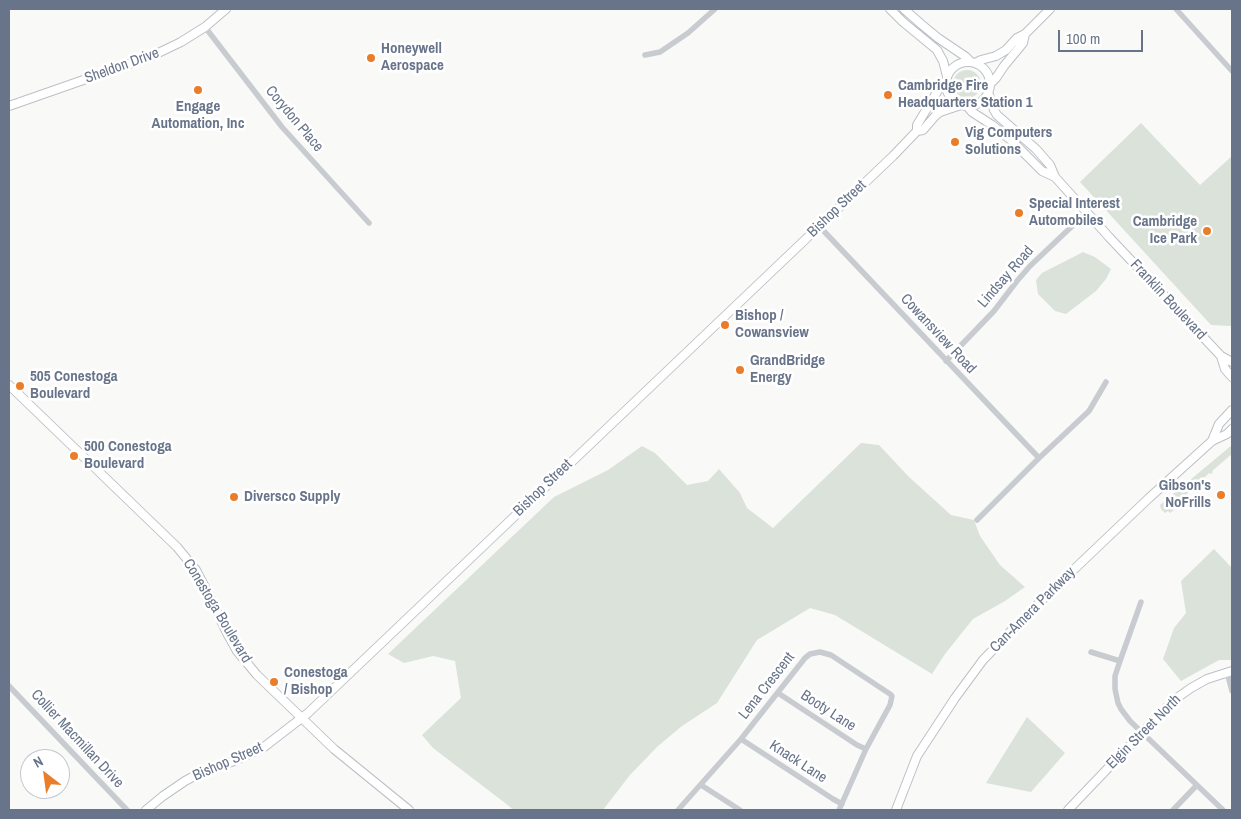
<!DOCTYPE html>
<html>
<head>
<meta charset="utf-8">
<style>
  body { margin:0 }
  #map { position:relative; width:1241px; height:819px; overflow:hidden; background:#f9faf8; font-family:"Archivo Narrow",sans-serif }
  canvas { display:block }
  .frame { position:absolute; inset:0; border:10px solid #68748a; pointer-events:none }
  .north { position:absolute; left:20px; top:749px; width:50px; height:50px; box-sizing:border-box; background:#fff; border:1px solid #c3c7d0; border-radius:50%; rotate:330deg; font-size:14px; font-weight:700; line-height:20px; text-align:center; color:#68748a }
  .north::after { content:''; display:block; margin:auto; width:18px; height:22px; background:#e97d29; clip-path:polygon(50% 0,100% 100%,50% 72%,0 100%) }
  .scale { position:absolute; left:1058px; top:30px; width:85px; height:22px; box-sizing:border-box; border:2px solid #68748a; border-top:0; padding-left:6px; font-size:15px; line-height:18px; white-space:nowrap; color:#68748a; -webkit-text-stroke:4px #fff; paint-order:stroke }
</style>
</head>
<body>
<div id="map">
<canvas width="1241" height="819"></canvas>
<div class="frame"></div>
<div class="north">N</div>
<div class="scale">100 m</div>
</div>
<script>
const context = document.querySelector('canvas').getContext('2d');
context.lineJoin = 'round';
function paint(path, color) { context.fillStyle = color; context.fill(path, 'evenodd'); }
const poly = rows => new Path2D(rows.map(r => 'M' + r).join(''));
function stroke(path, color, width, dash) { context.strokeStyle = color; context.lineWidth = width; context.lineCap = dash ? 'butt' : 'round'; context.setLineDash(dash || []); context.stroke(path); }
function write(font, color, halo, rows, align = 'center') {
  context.font = font + ' "Archivo Narrow",sans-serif'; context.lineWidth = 5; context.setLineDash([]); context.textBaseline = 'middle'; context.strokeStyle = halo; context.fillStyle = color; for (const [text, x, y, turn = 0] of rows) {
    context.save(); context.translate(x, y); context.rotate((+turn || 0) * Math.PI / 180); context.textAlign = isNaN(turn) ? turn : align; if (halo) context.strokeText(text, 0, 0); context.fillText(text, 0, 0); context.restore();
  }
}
paint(poly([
  '953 84a14 14 0 1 1 28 0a14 14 0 1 1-28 0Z',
  [1141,123,1200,185,1232,156,1232,326,1211,325,1080,182],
  [1083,252,1095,257,1111,269,1106,279,1096,291,1066,314,1055,311,1038,294,1036,280,1042,273],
  [861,443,879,445,909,477,951,515,974,520,980,536,1000,565,1025,587,1005,601,973,619,945,654,932,674,835,615,810,608,757,640,717,703,682,726,658,746,630,775,603,810,513,810,509,806,433,748,422,735,461,698,455,661,433,656,404,663,388,654,554,497,608,470,642,446,655,453,687,485,708,481,719,469,740,493,747,508,773,528],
  [1232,445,1232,454,1212,471,1213,472,1211,474,1209,473,1202,480,1203,481,1195,489,1193,488,1185,496,1186,497,1185,500,1185,504,1184,505,1185,507,1182,510,1178,507,1170,513,1168,511,1165,513,1161,509,1160,505],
  [1214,549,1232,568,1232,660,1219,660,1181,681,1163,659,1174,628,1186,613,1181,581],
  [1027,717,1065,753,1031,792,986,783]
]), '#dae2d9');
const secondary = poly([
  [890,9,903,22,937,50,943,61,947,76],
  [904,9,921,24,938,38,966,57,971,62],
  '946 84a22 22 0 1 1 44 0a22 22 0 1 1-44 0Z',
  [975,63,981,60,996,56,1006,50,1017,38,1025,34,1050,9],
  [990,84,996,78,1004,66,1023,43,1025,34],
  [988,92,994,110,997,115,1036,149,1050,165,1055,177,1109,237,1221,356,1232,362],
  [9,106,152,56,181,42,205,27,226,9],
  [967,106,972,112,992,125,1011,140,1042,171,1055,177],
  [917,131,917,125,940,87,946,81],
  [1221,356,1225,369,1232,377],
  [9,385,177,547,196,570,206,589,227,633,237,651,257,675,334,749,409,810],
  [1212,441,1219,424,1232,410],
  [146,810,163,796,185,781,198,774,234,761,264,747,308,713,893,156,917,131,923,130,936,115,940,112,961,105],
  [896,810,917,756,955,698,983,660,1013,629,1046,596,1149,498,1212,441,1227,434,1232,429],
  [1068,810,1111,765,1174,700,1191,688,1207,679,1232,671]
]);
stroke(secondary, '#bcc0c6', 10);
stroke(poly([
  [1176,9,1232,71],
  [205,27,282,127,369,223],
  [645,55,660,52,688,33,715,9],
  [819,226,1039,458],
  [946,361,994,311,1017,281,1030,266,1087,212],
  [977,520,1039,458,1089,411,1106,382],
  [1141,602,1120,661,1115,676,1115,689,1118,703,1121,709,1130,721,1223,810],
  [1091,652,1120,661],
  [1227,672,1232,691],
  [9,686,127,810],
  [778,693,857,745,866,749],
  [741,739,833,799,842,804],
  [701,785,740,810],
  [678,810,741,739,805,658,810,654,820,652,831,655,890,694,892,696,890,705,866,749,839,810],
  [1173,810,1197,785]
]), '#c8cbcf', 5.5);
stroke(secondary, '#fff', 8);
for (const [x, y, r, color] of [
  [371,58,5,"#e97d29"],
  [198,90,5,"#e97d29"],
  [888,95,5,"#e97d29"],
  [955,142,5,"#e97d29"],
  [1019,213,5,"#e97d29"],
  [1207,231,5,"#e97d29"],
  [725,325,5,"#e97d29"],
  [740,370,5,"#e97d29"],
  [20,386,5,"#e97d29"],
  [74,456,5,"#e97d29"],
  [1221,495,5,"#e97d29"],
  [234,497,5,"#e97d29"],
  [274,682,5,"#e97d29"]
]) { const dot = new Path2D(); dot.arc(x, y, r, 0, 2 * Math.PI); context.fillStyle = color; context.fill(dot); stroke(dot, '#fff', 2); }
write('bold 15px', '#68748a', '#fff', [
  ["Honeywell",381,49],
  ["Aerospace",381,66],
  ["Cambridge Fire",898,86],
  ["Headquarters Station 1",898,103],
  ["Engage",198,107,"center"],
  ["Automation, Inc",198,124,"center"],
  ["Vig Computers",965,133],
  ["Solutions",965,150],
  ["Special Interest",1029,204],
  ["Automobiles",1029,221],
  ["Cambridge",1197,222,"right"],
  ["Ice Park",1197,239,"right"],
  ["Bishop /",735,316],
  ["Cowansview",735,333],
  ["GrandBridge",750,361],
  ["Energy",750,378],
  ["505 Conestoga",30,377],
  ["Boulevard",30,394],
  ["500 Conestoga",84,447],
  ["Boulevard",84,464],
  ["Gibson's",1211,486,"right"],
  ["NoFrills",1211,503,"right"],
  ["Diversco Supply",244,497],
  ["Conestoga",284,673],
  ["/ Bishop",284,690]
], 'left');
write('15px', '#68748a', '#fff', [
  ["Sheldon Drive",122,66,-20],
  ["Corydon Place",294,119,50],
  ["Bishop Street",837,209,-44],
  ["Lindsay Road",1006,277,-49],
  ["Franklin Boulevard",1168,300,47],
  ["Cowansview Road",938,334,47],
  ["Bishop Street",543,488,-44],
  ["Can-Amera Parkway",1033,610,-45],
  ["Conestoga Boulevard",217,611,59],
  ["Lena Crescent",767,686,-52],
  ["Booty Lane",828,711,33],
  ["Elgin Street North",1144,732,-45],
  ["Collier Macmillan Drive",77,739,47],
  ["Bishop Street",228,762,-24],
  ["Knack Lane",798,762,33]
]);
</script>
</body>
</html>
